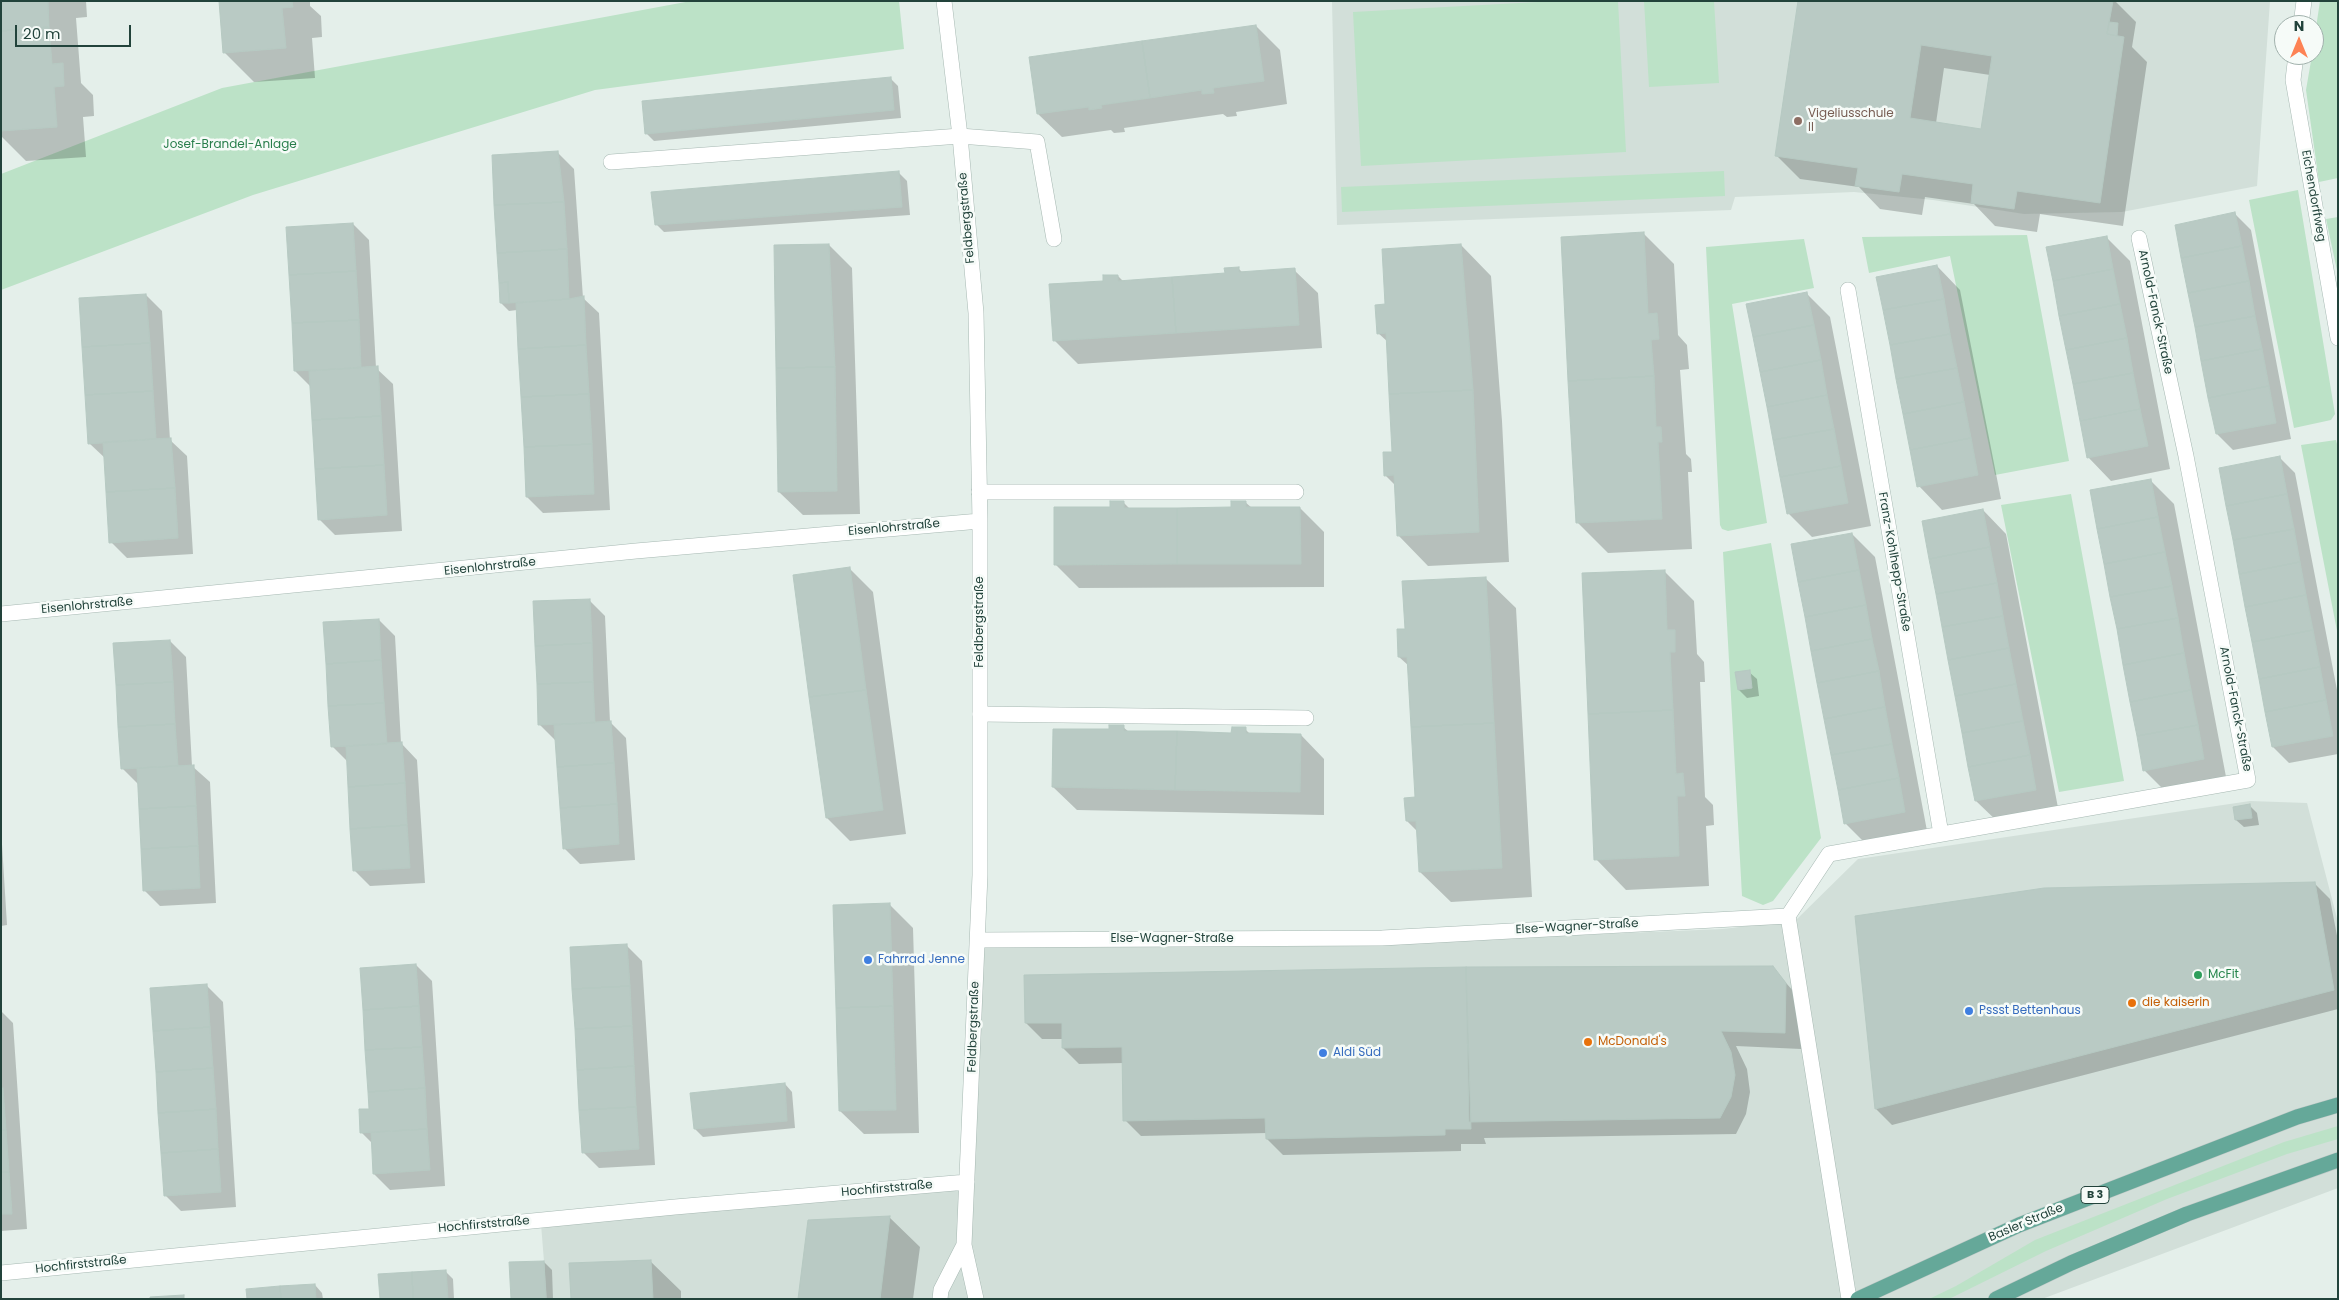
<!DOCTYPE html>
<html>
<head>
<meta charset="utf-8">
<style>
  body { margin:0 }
  #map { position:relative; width:2339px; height:1300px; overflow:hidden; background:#e4efea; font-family:Poppins,sans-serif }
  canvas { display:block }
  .frame { position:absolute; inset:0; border:2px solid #22433b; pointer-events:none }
  .north { position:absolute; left:2274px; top:15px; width:50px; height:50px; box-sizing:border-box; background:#f6fbf8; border:1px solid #a1b1ac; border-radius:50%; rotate:0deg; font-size:14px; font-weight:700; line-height:20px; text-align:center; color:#22433b }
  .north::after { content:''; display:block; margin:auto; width:18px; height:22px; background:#fd8254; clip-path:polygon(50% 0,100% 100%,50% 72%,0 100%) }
  .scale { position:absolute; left:15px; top:25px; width:116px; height:22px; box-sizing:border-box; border:2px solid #22433b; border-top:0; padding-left:6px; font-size:15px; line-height:18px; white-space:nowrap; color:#22433b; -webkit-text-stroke:4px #f6fbf8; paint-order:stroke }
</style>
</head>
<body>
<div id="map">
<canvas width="2339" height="1300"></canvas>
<div class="frame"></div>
<div class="north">N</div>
<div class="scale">20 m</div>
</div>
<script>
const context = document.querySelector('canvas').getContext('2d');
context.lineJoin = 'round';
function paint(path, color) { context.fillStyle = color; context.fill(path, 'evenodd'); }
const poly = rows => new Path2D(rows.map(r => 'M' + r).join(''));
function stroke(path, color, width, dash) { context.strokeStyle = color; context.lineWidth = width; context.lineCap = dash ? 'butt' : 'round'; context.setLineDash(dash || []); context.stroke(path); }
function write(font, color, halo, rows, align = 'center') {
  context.font = font + ' Poppins,sans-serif'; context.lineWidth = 5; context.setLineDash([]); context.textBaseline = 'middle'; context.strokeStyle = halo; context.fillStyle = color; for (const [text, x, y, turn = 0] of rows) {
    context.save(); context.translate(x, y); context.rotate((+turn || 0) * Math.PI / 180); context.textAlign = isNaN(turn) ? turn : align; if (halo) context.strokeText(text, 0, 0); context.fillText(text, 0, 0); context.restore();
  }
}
paint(poly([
  [1332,1,2270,1,2257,186,2122,212,2024,214,1933,200,1854,192,1735,197,1731,210,1337,225],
  [2250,801,2307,803,2338,922,2338,1188,2042,1299,547,1299,541,1224,972,1184,982,946,1383,943,1723,929,1796,920,1858,859]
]), '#d2dfd9');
paint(poly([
  [691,1,899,1,904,49,595,90,253,195,1,290,1,174,222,88],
  [1556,1,1618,1,1626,152,1361,166,1353,12],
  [1644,1,1714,1,1719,83,1649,87],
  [2320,1,2338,1,2338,178,2319,182,2306,90,2312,55,2314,55,2314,41],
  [1724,171,1725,196,1342,212,1341,187],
  [2298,190,2335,414,2331,420,2294,428,2249,200],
  [2338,217,2338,275,2326,219],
  [2027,235,2069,461,1995,475,1950,256,1869,273,1862,237],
  [1804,239,1814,288,1732,304,1767,523,1728,531,1722,529,1720,525,1706,247],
  [2336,440,2338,448,2338,636,2301,445],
  [2071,494,2124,781,2059,792,2001,505],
  [1771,543,1821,838,1773,901,1763,905,1742,896,1723,552],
  [2338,1126,2338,1139,2287,1154,2167,1199,2046,1251,1949,1299,1929,1299,1956,1286,2035,1240,2284,1142]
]), '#bce2c7');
paint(poly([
  [1,1,86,1,87,17,76,18,81,83,93,95,94,116,83,117,86,157,26,161,1,136],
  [220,1,310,1,310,6,321,16,322,37,312,38,315,78,254,82,224,52],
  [1799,1,2115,1,2136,22,2132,47,2147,62,2123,226,2040,214,2037,232,1995,226,1974,204,1925,197,1922,215,1880,209,1859,187,1800,179,1776,155],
  [1944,68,1990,75,1983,130,1936,123],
  [1256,26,1280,50,1287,104,1236,112,1237,116,1227,117,1223,114,1124,128,1125,132,1114,133,1111,130,1062,137,1038,114],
  [891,79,898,86,901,118,654,141,646,133],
  [558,153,574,169,583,298,599,313,610,510,543,513,527,497,517,310,509,311,501,303],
  [899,173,907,181,910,215,664,232,656,224],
  [2235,214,2251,230,2291,439,2233,450,2217,434],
  [353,224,369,240,376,368,393,384,402,531,335,535,319,519,311,387,295,371],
  [1644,234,1674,264,1678,335,1687,345,1689,369,1680,370,1686,454,1691,459,1692,472,1688,472,1692,549,1608,553,1578,523],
  [2106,237,2130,261,2170,469,2111,481,2088,457],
  [829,245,852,268,860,514,803,515,779,492],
  [1461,245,1491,276,1502,421,1509,562,1428,566,1398,535,1396,486,1385,475,1393,453,1388,342,1378,333],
  [1937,266,1960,290,2001,499,1942,510,1919,486],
  [1238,268,1243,273,1294,270,1318,293,1322,348,1078,364,1054,340,1105,282,1118,276,1123,281,1226,274],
  [1807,294,1830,317,1871,526,1812,537,1789,514],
  [146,295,162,311,170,440,187,456,193,554,127,558,111,542,106,459,89,443],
  [2279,457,2295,473,2338,695,2338,754,2289,763,2273,747,2220,469],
  [2151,481,2174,504,2227,782,2168,794,2144,770],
  [1123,502,1130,509,1232,508,1245,502,1252,508,1300,508,1324,532,1324,587,1079,588,1055,564,1111,508],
  [1983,510,2006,534,2059,813,2000,824,1976,801],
  [1852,534,1875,557,1928,836,1869,847,1845,823],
  [849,568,873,592,906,834,850,841,827,818],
  [1664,571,1694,601,1697,654,1704,662,1705,682,1700,682,1705,797,1713,805,1714,825,1706,826,1709,886,1626,890,1596,859],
  [1485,578,1516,608,1532,897,1451,902,1420,872,1418,832,1407,821,1416,799,1409,666,1399,657,1406,630],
  [589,600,605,616,610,722,626,738,635,860,580,864,564,848,556,741,540,725],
  [379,620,395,636,401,743,417,760,425,883,370,886,354,870,348,762,332,746],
  [170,641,186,657,192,766,210,782,216,903,160,906,144,890,138,784,122,768],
  [1749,672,1757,679,1759,696,1747,698,1739,690],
  [1123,727,1129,732,1232,734,1245,729,1250,734,1301,735,1324,759,1324,815,1077,810,1053,787],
  [2249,805,2257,813,2259,825,2244,827,2236,820],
  [1,828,7,925,1,926],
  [2314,883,2330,899,2338,941,2338,1009,1892,1125,1876,1109],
  [890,905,913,928,919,1133,864,1134,840,1111],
  [626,945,642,961,655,1165,599,1168,583,1152],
  [416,965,432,981,445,1186,390,1190,374,1174,372,1143,361,1132,371,1110],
  [1772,967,1801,1000,1801,1049,1736,1046,1747,1069,1750,1092,1746,1114,1736,1134,1484,1138,1486,1144,1461,1144,1461,1151,1283,1155,1267,1139,1267,1133,1141,1136,1125,1120,1124,1063,1079,1064,1063,1048,1063,1039,1042,1039,1026,1023],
  [207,986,223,1002,236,1207,181,1211,165,1195],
  [1,1011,13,1023,27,1229,1,1231],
  [785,1084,792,1092,795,1128,703,1137,695,1129],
  [889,1217,920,1247,913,1299,799,1299],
  [650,1261,681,1291,681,1299,572,1299],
  [544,1262,552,1270,553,1299,513,1299],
  [445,1271,453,1279,454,1299,381,1299],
  [315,1285,322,1293,323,1299,248,1299]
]), '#0003');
const building = poly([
  [1,1,48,1,49,27,1,31,1,1],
  [219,1,292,1,293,7,282,8,286,48,223,53,219,1],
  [1798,1,2113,1,2107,34,2124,37,2100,203,2017,191,2014,209,1971,203,1973,184,1902,174,1899,192,1855,186,1858,168,1775,156,1798,1],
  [1921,45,1992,56,1981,129,1910,118,1921,45],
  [2109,22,2118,23,2117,36,2107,34,2109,22],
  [1256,25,1264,81,1213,88,1214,93,1202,94,1202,90,1150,98,1142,41,1256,25],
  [49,27,52,64,63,63,64,86,54,87,57,127,1,131,1,31,49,27],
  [1142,41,1150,98,1101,105,1102,108,1089,110,1089,107,1037,114,1029,57,1142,41],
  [891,77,894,110,645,134,642,101,891,77],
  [558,151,564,202,494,205,492,155,558,151],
  [899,171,902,207,655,225,651,192,899,171],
  [564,202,567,249,497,253,494,205,564,202],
  [2235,212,2242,246,2181,258,2175,225,2235,212],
  [353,223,356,271,289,275,286,227,353,223],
  [1644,232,1648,314,1657,313,1659,339,1651,340,1654,376,1568,381,1561,237,1644,232],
  [2107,236,2113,269,2053,281,2046,247,2107,236],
  [829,244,835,367,776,368,774,245,829,244],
  [1461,244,1473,390,1389,394,1386,333,1377,334,1375,305,1385,304,1382,249,1461,244],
  [2242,246,2249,281,2188,293,2181,258,2242,246],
  [567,249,569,299,509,303,508,282,499,283,497,253,567,249],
  [1937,265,1944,299,1883,310,1876,277,1937,265],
  [1239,267,1239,272,1295,268,1299,325,1176,333,1172,277,1225,273,1224,268,1239,267],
  [2113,269,2120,304,2059,316,2053,281,2113,269],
  [356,271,359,320,292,323,289,275,356,271],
  [1103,275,1118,275,1118,281,1172,277,1176,333,1053,341,1049,284,1103,281,1103,275],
  [2249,281,2255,316,2195,327,2188,293,2249,281],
  [508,282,509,303,500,303,499,283,508,282],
  [1807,292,1814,325,1753,337,1746,304,1807,292],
  [146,294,150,343,82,347,79,298,146,294],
  [584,296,586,345,518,349,516,303,569,299,584,296],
  [1944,299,1950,334,1890,345,1883,310,1944,299],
  [2120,304,2127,338,2066,350,2059,316,2120,304],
  [2255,316,2262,349,2201,361,2195,327,2255,316],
  [359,320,361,368,294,371,292,323,359,320],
  [1814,325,1821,360,1760,372,1753,337,1814,325],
  [1950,334,1957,368,1896,379,1890,345,1950,334],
  [2127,338,2133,373,2073,384,2066,350,2127,338],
  [150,343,153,391,85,395,82,347,150,343],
  [586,345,589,394,521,397,518,349,586,345],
  [2262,349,2269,386,2208,398,2201,361,2262,349],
  [1821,360,1827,395,1767,407,1760,372,1821,360],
  [378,366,381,416,312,420,309,371,378,366],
  [835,367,837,491,778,492,776,368,835,367],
  [1957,368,1964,402,1903,414,1896,379,1957,368],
  [2133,373,2140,409,2080,421,2073,384,2133,373],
  [1654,376,1656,427,1661,427,1662,442,1658,442,1662,519,1576,523,1568,381,1654,376],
  [2269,386,2276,423,2216,434,2208,398,2269,386],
  [1473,390,1479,532,1397,536,1394,475,1384,476,1383,452,1392,452,1389,394,1473,390],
  [153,391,156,439,88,444,85,395,153,391],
  [589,394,592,444,524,447,521,397,589,394],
  [1827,395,1834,429,1773,440,1767,407,1827,395],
  [1964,402,1971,438,1910,450,1903,414,1964,402],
  [2140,409,2148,446,2087,458,2080,421,2140,409],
  [381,416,384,465,315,469,312,420,381,416],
  [1834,429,1841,466,1780,477,1773,440,1834,429],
  [171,438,175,488,106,492,103,442,171,438],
  [1971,438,1978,475,1917,487,1910,450,1971,438],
  [592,444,594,494,526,497,524,447,592,444],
  [2280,456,2287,494,2226,506,2219,468,2280,456],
  [384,465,387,515,318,520,315,469,384,465],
  [1841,466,1848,503,1787,514,1780,477,1841,466],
  [2151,479,2158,517,2097,529,2090,490,2151,479],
  [175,488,178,538,109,543,106,492,175,488],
  [2287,494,2294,529,2233,540,2226,506,2287,494],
  [1110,501,1124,501,1124,508,1177,508,1177,564,1054,565,1054,507,1110,507,1110,501],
  [1231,501,1246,501,1246,507,1300,507,1301,564,1177,564,1177,508,1231,507,1231,501],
  [1983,509,1990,547,1929,559,1922,521,1983,509],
  [2158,517,2165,552,2104,564,2097,529,2158,517],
  [2294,529,2300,562,2239,574,2233,540,2294,529],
  [1852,533,1859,570,1798,582,1791,544,1852,533],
  [1990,547,1997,583,1936,594,1929,559,1990,547],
  [2165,552,2172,586,2110,597,2104,564,2165,552],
  [2300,562,2306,595,2245,607,2239,574,2300,562],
  [850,567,866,690,809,697,793,575,850,567],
  [1665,570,1667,630,1675,630,1675,652,1670,652,1673,710,1588,714,1582,573,1665,570],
  [1859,570,1866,605,1805,617,1798,582,1859,570],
  [1486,577,1494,723,1411,727,1407,657,1398,657,1397,629,1405,629,1402,581,1486,577],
  [1997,583,2003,616,1942,627,1936,594,1997,583],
  [2172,586,2178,618,2117,629,2110,597,2172,586],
  [2306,595,2313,630,2252,642,2245,607,2306,595],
  [590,599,592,643,535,646,533,601,590,599],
  [1866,605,1872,639,1811,651,1805,617,1866,605],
  [2003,616,2009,648,1948,660,1942,627,2003,616],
  [2178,618,2184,653,2123,665,2117,629,2178,618],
  [379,619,381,660,326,664,323,622,379,619],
  [2313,630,2320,667,2259,679,2252,642,2313,630],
  [1872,639,1879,671,1817,683,1811,651,1872,639],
  [170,640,173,682,116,685,113,643,170,640],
  [592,643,593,682,537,684,535,646,592,643],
  [2009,648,2016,684,1955,696,1948,660,2009,648],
  [2184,653,2191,690,2130,702,2123,665,2184,653],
  [381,660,384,703,328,706,326,664,381,660],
  [2320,667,2326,700,2265,712,2259,679,2320,667],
  [1750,670,1752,688,1738,690,1735,672,1750,670],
  [1879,671,1885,707,1824,719,1817,683,1879,671],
  [173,682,175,724,118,727,116,685,173,682],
  [593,682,595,723,538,725,537,684,593,682],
  [2016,684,2023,721,1962,733,1955,696,2016,684],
  [866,690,883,810,826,818,809,697,866,690],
  [2191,690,2198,725,2137,736,2130,702,2191,690],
  [2326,700,2333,736,2272,747,2265,712,2326,700],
  [384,703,387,744,331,747,328,706,384,703],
  [1885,707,1892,744,1831,755,1824,719,1885,707],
  [1673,710,1676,774,1683,773,1685,796,1677,796,1679,856,1594,860,1588,714,1673,710],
  [611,721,614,763,557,767,554,725,611,721],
  [2023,721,2030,755,1968,767,1962,733,2023,721],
  [1494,723,1502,868,1419,872,1416,821,1406,821,1404,798,1415,797,1411,727,1494,723],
  [175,724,178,766,121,769,118,727,175,724],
  [1109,725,1124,725,1124,731,1177,731,1175,790,1052,787,1053,729,1109,729,1109,725],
  [2198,725,2204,759,2143,771,2137,736,2198,725],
  [1232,727,1246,727,1246,733,1301,734,1300,792,1175,790,1177,731,1231,733,1232,727],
  [402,742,405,783,348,787,346,746,402,742],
  [1892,744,1899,778,1838,790,1831,755,1892,744],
  [2030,755,2036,790,1975,801,1968,767,2030,755],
  [614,763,617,804,560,808,557,767,614,763],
  [194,765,196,806,139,809,137,768,194,765],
  [1899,778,1905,812,1844,824,1838,790,1899,778],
  [405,783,407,825,350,829,348,787,405,783],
  [617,804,619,844,563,849,560,808,617,804],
  [2250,804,2252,818,2235,820,2233,807,2250,804],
  [196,806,198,846,141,849,139,809,196,806],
  [407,825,410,868,353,871,350,829,407,825],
  [198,846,200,888,143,891,141,849,198,846],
  [2315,882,2334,990,1875,1109,1855,916,2044,888,2315,882],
  [890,903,893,1006,836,1008,833,905,890,903],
  [627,944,630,986,572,989,570,947,627,944],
  [416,964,419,1006,363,1010,360,968,416,964],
  [1773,966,1786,983,1785,1033,1721,1031,1731,1052,1735,1075,1731,1097,1720,1118,1469,1122,1466,967,1773,966],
  [1466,967,1471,1129,1445,1129,1445,1135,1266,1139,1265,1118,1123,1121,1122,1047,1062,1048,1062,1023,1025,1023,1024,975,1466,967],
  [207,984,210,1027,153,1031,150,988,207,984],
  [630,986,632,1026,575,1029,572,989,630,986],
  [419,1006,422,1047,365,1050,363,1010,419,1006],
  [893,1006,896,1110,839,1111,836,1008,893,1006],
  [632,1026,634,1066,577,1070,575,1029,632,1026],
  [210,1027,213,1068,156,1072,153,1031,210,1027],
  [422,1047,425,1088,368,1092,365,1050,422,1047],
  [634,1066,636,1107,579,1110,577,1070,634,1066],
  [213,1068,216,1109,158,1113,156,1072,213,1068],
  [785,1083,787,1121,694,1129,690,1093,785,1083],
  [3,1088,6,1130,1,1130,1,1089,3,1088],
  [425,1088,427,1129,360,1133,359,1109,369,1109,368,1092,425,1088],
  [636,1107,639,1149,582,1153,579,1110,636,1107],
  [216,1109,218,1149,161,1153,158,1113,216,1109],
  [427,1129,430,1170,373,1174,371,1132,427,1129],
  [1,1130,6,1130,9,1172,1,1172,1,1130],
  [218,1149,221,1192,164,1196,161,1153,218,1149],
  [1,1172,9,1172,12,1214,1,1214,1,1172],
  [890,1216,880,1299,798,1299,808,1220,890,1216],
  [651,1260,653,1299,571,1299,569,1263,651,1260],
  [544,1261,546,1299,511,1299,509,1262,544,1261],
  [446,1270,448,1299,413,1299,412,1272,446,1270],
  [412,1272,413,1299,380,1299,378,1274,412,1272],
  [315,1284,316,1299,281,1299,280,1286,315,1284],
  [280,1286,281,1299,247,1299,246,1289,280,1286],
  [184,1295,184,1299,150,1299,150,1297,184,1295]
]);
paint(building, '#b9cac4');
stroke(building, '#b6c9c2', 1);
const service = poly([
  [611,162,960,136,1037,142,1054,239],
  [979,492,1296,492],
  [980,714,1306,718]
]);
const minor = poly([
  [944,1,960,136,976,313,980,521,980,875,964,1245,976,1299],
  [2301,25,2304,1],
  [2296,55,2293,80,2338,338],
  [1848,290,1941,834],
  [1,614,636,551,980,521],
  [1788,916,1829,854,2248,780,2186,456,2139,238],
  [978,940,1382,938,1788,916,1849,1299],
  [1,1273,675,1207,967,1182],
  [940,1299,941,1290,964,1245]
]);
const primary = poly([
  [1858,1299,2019,1225,2297,1117,2338,1105],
  [1996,1299,2071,1263,2187,1214,2338,1160]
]);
stroke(service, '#a6b8b2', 16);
stroke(minor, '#a6b8b2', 16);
stroke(primary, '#c1cac8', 16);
stroke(service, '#fff', 15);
stroke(minor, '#fff', 15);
stroke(primary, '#65a899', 15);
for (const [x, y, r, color] of [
  [1798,121,5,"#8d6e63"],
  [868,960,5,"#3f7fe0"],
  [2198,975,5,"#2e9e5b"],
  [2132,1003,5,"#e8710a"],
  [1969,1011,5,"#3f7fe0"],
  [1588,1042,5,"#e8710a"],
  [1323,1053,5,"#3f7fe0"]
]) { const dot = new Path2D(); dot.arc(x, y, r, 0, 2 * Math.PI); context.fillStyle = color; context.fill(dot); stroke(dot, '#f6fbf8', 2); }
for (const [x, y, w] of [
  [2095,1195,28]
]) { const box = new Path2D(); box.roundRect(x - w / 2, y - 8.5, w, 17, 4); context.fillStyle = '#f6fbf8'; context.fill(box); stroke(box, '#22433b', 1); }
write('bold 11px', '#22433b', null, [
  ["B 3",2095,1195]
]);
write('12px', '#785e54', '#f6fbf8', [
  ["Vigeliusschule",1808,114],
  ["II",1808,128]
], 'left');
write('12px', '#287e4b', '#f6fbf8', [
  ["Josef-Brandel-Anlage",230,145]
]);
write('12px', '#22433b', '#f6fbf8', [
  ["Eichendorffweg",2313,196,80],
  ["Feldbergstraße",967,218,-95],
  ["Arnold-Fanck-Straße",2155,312,78],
  ["Eisenlohrstraße",894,528,-5],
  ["Franz-Kohlhepp-Straße",1894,562,80],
  ["Eisenlohrstraße",490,567,-6],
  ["Eisenlohrstraße",87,606,-5],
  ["Feldbergstraße",980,622,-90],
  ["Arnold-Fanck-Straße",2235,709,79],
  ["Else-Wagner-Straße",1577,927,-3],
  ["Else-Wagner-Straße",1172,939],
  ["Feldbergstraße",974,1027,-88],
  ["Hochfirststraße",887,1189,-5],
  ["Basler Straße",2026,1223,-23],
  ["Hochfirststraße",484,1225,-5],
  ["Hochfirststraße",81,1265,-6]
]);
write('12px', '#366cbe', '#f6fbf8', [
  ["Fahrrad Jenne",878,960],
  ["Pssst Bettenhaus",1979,1011],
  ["Aldi Süd",1333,1053]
], 'left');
write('12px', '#27864d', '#f6fbf8', [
  ["McFit",2208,975]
], 'left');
write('12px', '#c56008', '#f6fbf8', [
  ["die kaiserin",2142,1003],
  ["McDonald's",1598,1042]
], 'left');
</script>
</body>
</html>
